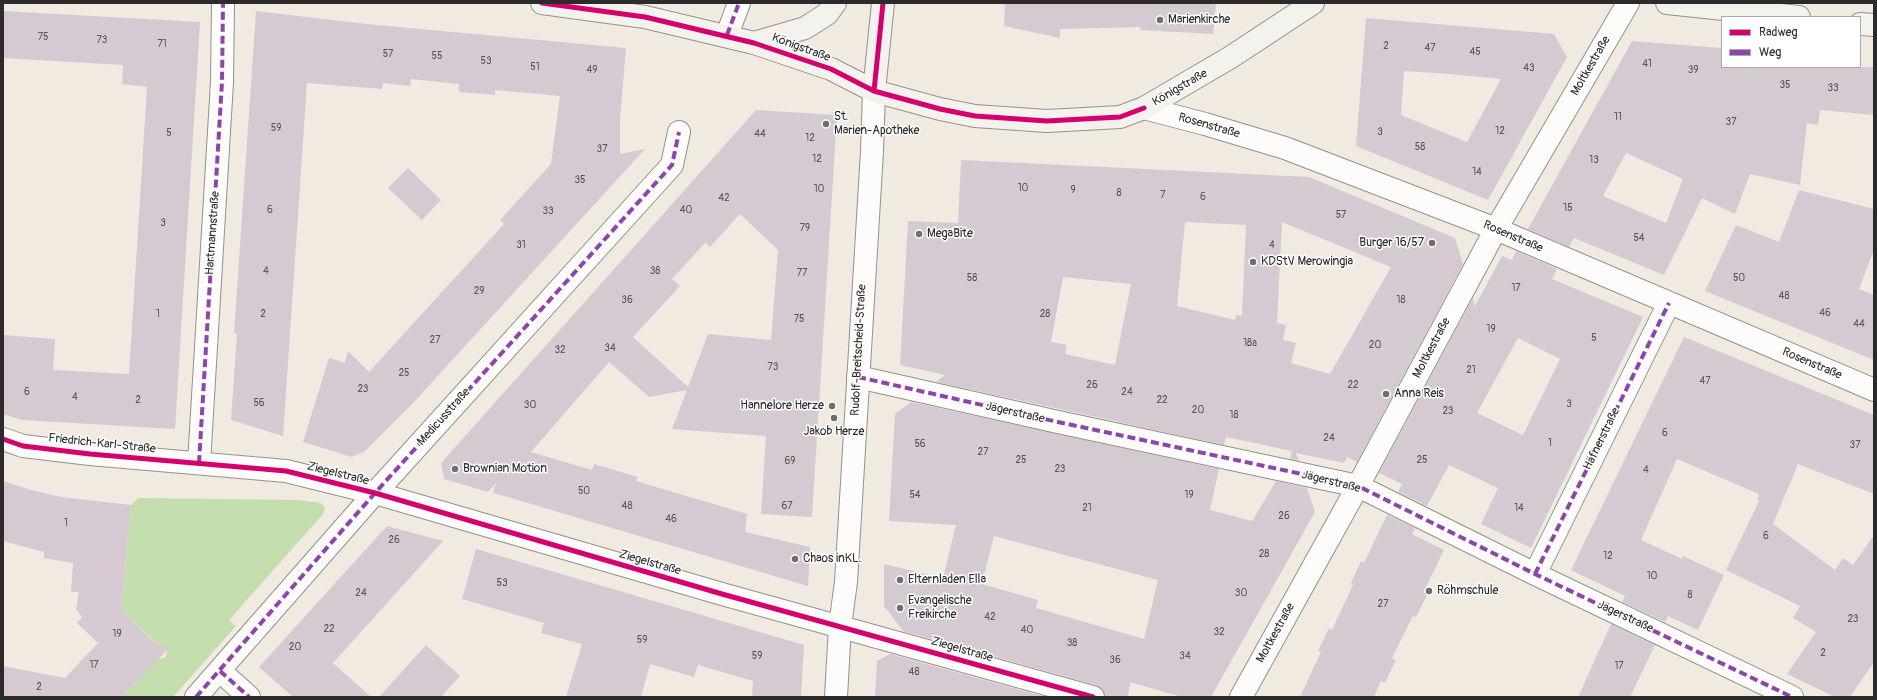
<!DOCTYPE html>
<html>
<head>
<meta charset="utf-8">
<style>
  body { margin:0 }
  #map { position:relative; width:1877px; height:700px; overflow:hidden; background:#f1eae0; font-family:Pangolin,sans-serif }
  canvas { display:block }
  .frame { position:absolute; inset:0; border:4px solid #2b2b2b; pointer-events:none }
  .legend { position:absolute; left:1721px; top:16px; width:140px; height:52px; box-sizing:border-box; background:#fff; border:1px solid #aaa; margin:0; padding:5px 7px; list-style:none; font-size:12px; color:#2b2b2b }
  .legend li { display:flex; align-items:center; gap:8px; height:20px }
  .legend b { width:20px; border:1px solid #aaa }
</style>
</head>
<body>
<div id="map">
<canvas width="1877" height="700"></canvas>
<div class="frame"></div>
<ul class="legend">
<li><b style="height:5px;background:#d6006c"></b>Radweg</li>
<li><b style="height:5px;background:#8e44ad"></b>Weg</li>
</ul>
</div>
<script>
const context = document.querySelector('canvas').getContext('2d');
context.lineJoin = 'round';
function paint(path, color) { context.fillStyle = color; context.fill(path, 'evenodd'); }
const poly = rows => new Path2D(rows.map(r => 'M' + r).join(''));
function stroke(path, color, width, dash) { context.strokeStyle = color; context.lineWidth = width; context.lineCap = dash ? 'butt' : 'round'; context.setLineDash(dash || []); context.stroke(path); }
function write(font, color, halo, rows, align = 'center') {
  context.font = font + ' Pangolin,sans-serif'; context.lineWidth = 3; context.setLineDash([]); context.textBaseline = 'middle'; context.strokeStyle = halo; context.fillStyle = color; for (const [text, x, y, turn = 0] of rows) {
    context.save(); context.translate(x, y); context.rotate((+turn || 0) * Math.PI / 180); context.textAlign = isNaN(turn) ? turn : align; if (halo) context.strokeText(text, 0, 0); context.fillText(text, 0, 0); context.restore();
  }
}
paint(poly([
  [138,498,298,500,321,503,325,508,323,514,229,620,236,626,173,697,122,697,159,658,162,659,166,656,167,651,165,646,158,645,121,610,131,505]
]), '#c4ddac');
paint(poly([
  [1005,3,1216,3,1213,34,1140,30,1140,27,1060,29,1060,38,1004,26],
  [3,11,200,22,175,429,22,420,3,414,3,335,55,339,53,370,129,374,147,87,122,84,123,65,3,58],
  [256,11,366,24,626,48,620,120,620,154,645,149,413,403,365,451,352,457,303,442,329,358,345,363,348,351,369,372,504,224,500,220,551,164,560,96,495,90,495,95,459,92,459,84,411,79,410,86,383,83,382,89,307,83,283,436,231,420,237,334,234,333],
  [1366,18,1554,34,1567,57,1488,200,1356,146],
  [1404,71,1450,74,1501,79,1467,142,1401,115],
  [1632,41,1722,48,1722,67,1874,67,1874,115,1820,110,1818,125,1807,123,1800,185,1750,174,1735,214,1702,198,1664,275,1574,238,1569,247,1528,229],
  [1626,153,1683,179,1666,223,1603,196],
  [756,110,837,115,812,517,761,514,766,436,672,429,687,390,649,397,609,362,531,452,592,470,594,464,638,477,636,481,747,514,745,532,810,547,808,586,494,493,492,496,496,483,488,492,444,479,441,463],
  [740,214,778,250,771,340,708,334,688,387,633,337,680,286,672,279,705,243,710,247],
  [961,160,1309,177,1455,238,1463,264,1357,462,1347,457,1344,463,1296,453,1299,461,1290,459,1292,451,1226,437,1224,445,936,382,945,375,900,365,908,221,958,223],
  [1185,222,1246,225,1242,316,1236,315,1235,320,1177,306],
  [1282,222,1391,267,1330,374,1291,363,1296,343,1283,340,1286,325,1277,323],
  [1063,277,1131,284,1115,365,1065,354,1067,345,1051,342],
  [408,168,441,200,422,220,388,188],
  [1799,190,1874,209,1874,250,1859,289,1874,295,1874,360,1705,291,1736,225,1779,242],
  [1516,251,1557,269,1552,279,1643,317,1531,548,1481,524,1498,488,1449,465,1427,506,1398,492,1402,484,1379,473,1473,298,1475,306,1502,256,1512,260],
  [1518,338,1560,359,1523,435,1477,413],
  [1684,337,1874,415,1874,494,1798,464,1773,524,1835,570,1843,558,1853,565,1874,535,1874,662,1850,697,1835,697,1787,674,1816,632,1793,618,1800,606,1726,570,1759,501,1757,500,1759,494,1677,459,1641,540,1682,559,1683,556,1724,575,1698,630,1668,616,1665,622,1622,602,1625,596,1571,570],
  [911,402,1219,469,1210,510,1252,521,1276,481,1307,488,1315,512,1211,697,1182,697,1130,682,1128,697,1105,697,1102,689,1096,685,903,631,884,606,884,564,943,578,956,525,889,521,895,414],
  [994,536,1158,580,1144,639,1036,608,1038,600,982,584],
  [3,481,31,490,61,497,131,505,121,610,153,641,169,648,122,697,3,697,3,666,65,678,98,643,77,623,82,617,76,609,79,592,71,592,73,563,44,558,44,552,3,541],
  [1387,515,1415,528,1412,534,1444,550,1424,591,1428,593,1416,617,1413,616,1392,658,1396,660,1385,683,1381,681,1374,697,1300,697,1321,652,1318,651,1329,628,1332,630,1353,585,1351,583,1361,561,1364,563],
  [387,526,443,541,333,663,371,697,293,697,259,667],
  [476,549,804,645,801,697,752,697,753,681,698,665,694,677,650,664,641,697,566,697,582,644,541,633,544,623,462,599],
  [1611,624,1655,645,1630,697,1578,697],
  [426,645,460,676,441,697,379,697],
  [890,654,1046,697,875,697,877,661]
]), '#d5cad1');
const minor = poly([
  [727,35,739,3],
  [1144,108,1205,124,1285,148,1496,229,1874,390],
  [858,377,1058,422,1358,486,1535,574,1792,697],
  [3,439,23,446,90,454,286,471,375,493,722,594,1093,697],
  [199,463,222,82,223,3],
  [1535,574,1669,303],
  [220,671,249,697],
  [196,697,375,493,672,165,679,132],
  [1241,697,1358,486,1496,229,1628,3]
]);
const tertiary = poly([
  [836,697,840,626,846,582,872,151,874,91]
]);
const secondary = poly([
  [542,3,645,17,754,43,831,69,874,91,940,109,975,116,1047,121,1120,117,1144,108,1231,57,1313,3],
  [1667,3,1799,17],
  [1860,24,1874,25],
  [754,43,805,28,827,14,835,3],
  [874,91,883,3]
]);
stroke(minor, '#94918c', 24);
stroke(tertiary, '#94918c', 24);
stroke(secondary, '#94918c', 24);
stroke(minor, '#fdfcfa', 22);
stroke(tertiary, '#fdfcfa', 22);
stroke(secondary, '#f4f2ec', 22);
stroke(poly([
  [727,35,739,3],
  [858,377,1058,422,1358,486,1535,574,1792,697],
  [199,463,222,82,223,3],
  [1535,574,1669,303],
  [220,671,249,697],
  [196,697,375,493,672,165,679,132]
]), '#8e44ad', 4, [8, 4]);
stroke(poly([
  [542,3,645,17,754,43,831,69,874,91,940,109,975,116,1047,121,1120,117,1144,108],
  [874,91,883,3],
  [3,439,23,446,90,454,286,471,375,493,722,594,1093,697]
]), '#d6006c', 5);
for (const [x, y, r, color] of [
  [1160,20,4,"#706e6a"],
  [826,124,4,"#706e6a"],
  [919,234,4,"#706e6a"],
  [1432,243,4,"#706e6a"],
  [1253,262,4,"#706e6a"],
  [1386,394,4,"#706e6a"],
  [832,406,4,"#706e6a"],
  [834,418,4,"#706e6a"],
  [455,469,4,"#706e6a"],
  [795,559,4,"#706e6a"],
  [900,580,4,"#706e6a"],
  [1429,591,4,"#706e6a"],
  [900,608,4,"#706e6a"]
]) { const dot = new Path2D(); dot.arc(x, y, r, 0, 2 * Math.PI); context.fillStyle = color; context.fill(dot); stroke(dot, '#fff', 1.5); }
write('10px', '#565354', null, [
  ["75",43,37],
  ["73",102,40],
  ["71",162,44],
  ["2",1386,46],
  ["47",1430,48],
  ["45",1475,52],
  ["57",388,54],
  ["55",437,56],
  ["53",486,61],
  ["41",1647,64],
  ["51",535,67],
  ["43",1529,68],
  ["49",592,70],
  ["39",1693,70],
  ["35",1785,85],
  ["33",1833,88],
  ["11",1618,117],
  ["37",1731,122],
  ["59",276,128],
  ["12",1500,131],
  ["3",1380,132],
  ["5",169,133],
  ["44",760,134],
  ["12",810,138],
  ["58",1420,147],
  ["37",602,149],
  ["12",817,159],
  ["13",1594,160],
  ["14",1477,172],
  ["35",580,180],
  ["10",1023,188],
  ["10",819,189],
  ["9",1073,190],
  ["8",1119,193],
  ["7",1163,195],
  ["6",1203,197],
  ["42",724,198],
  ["15",1568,208],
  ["6",270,210],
  ["40",686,210],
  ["33",548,211],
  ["57",1341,215],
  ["3",163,223],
  ["79",805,228],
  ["54",1639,238],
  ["31",521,245],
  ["4",1272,245],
  ["4",266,271],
  ["38",655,271],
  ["77",802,273],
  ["58",972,278],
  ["50",1739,278],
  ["17",1516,288],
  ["29",479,291],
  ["48",1784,296],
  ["36",627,300],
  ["18",1401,300],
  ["46",1825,313],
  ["1",158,314],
  ["2",263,314],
  ["28",1045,314],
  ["75",799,319],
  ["44",1859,324],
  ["19",1491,329],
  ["5",1594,338],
  ["27",435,340],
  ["18a",1250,343],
  ["20",1375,345],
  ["34",610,348],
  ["32",560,350],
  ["73",773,367],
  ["21",1471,370],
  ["25",404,373],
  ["47",1705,381],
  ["26",1092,385],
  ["22",1353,385],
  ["23",363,389],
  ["6",27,392],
  ["24",1127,392],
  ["4",75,397],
  ["2",138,400],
  ["22",1162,400],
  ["56",259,403],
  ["3",1569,404],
  ["30",530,405],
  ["20",1198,410],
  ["23",1448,411],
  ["18",1234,415],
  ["6",1665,433],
  ["24",1329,438],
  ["1",1550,443],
  ["56",920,444],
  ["37",1855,445],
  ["27",983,452],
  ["25",1021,460],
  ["25",1422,460],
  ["69",790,461],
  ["23",1060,469],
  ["4",1646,470],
  ["50",584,491],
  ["54",915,495],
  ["19",1189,495],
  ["48",627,506],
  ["67",787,506],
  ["21",1087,508],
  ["14",1519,508],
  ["26",1284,516],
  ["46",671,519],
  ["1",66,523],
  ["6",1766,536],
  ["26",394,540],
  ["28",1264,554],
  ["12",1608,556],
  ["10",1652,576],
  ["53",502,583],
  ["24",361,593],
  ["30",1241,593],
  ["8",1690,595],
  ["27",1383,604],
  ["42",990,617],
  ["23",1853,619],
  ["22",329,629],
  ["40",1027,630],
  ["32",1219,632],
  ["19",117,634],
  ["59",642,640],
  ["38",1072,643],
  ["20",295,647],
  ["2",1823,653],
  ["59",757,656],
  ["34",1185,656],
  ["36",1115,660],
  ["17",94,665],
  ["17",1619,666],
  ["48",914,672],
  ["2",39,687]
]);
write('12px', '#2b2b2b', '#fff', [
  ["Marienkirche",1168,20],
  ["St.",834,117],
  ["Marien-Apotheke",834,131],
  ["MegaBite",927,234],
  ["Burger 16/57",1424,243,"right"],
  ["KDStV Merowingia",1261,262],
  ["Anna Reis",1394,394],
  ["Hannelore Herze",824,406,"right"],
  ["Jakob Herze",834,432,"center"],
  ["Brownian Motion",463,469],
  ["Chaos inKL.",803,559],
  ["Elternladen Ella",908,580],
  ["Röhmschule",1437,591],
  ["Evangelische",908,601],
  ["Freikirche",908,615]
], 'left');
write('12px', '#2b2b2b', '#fff', [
  ["Königstraße",801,48,20],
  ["Moltkestraße",1591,66,-60],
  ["Königstraße",1180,88,-30],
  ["Rosenstraße",1209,126,16],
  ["Hartmannstraße",213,233,-86],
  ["Rosenstraße",1513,237,23],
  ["Moltkestraße",1432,348,-62],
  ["Rudolf-Breitscheid-Straße",859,350,-87],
  ["Rosenstraße",1812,364,23],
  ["Jägerstraße",1015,413,13],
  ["Medicusstraße",444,417,-48],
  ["Häfnerstraße",1602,439,-64],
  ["Friedrich-Karl-Straße",102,444,6],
  ["Ziegelstraße",338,474,14],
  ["Jägerstraße",1331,482,14],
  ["Ziegelstraße",650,563,16],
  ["Jägerstraße",1625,617,25],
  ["Moltkestraße",1276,633,-61],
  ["Ziegelstraße",962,650,16]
]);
</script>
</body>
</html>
